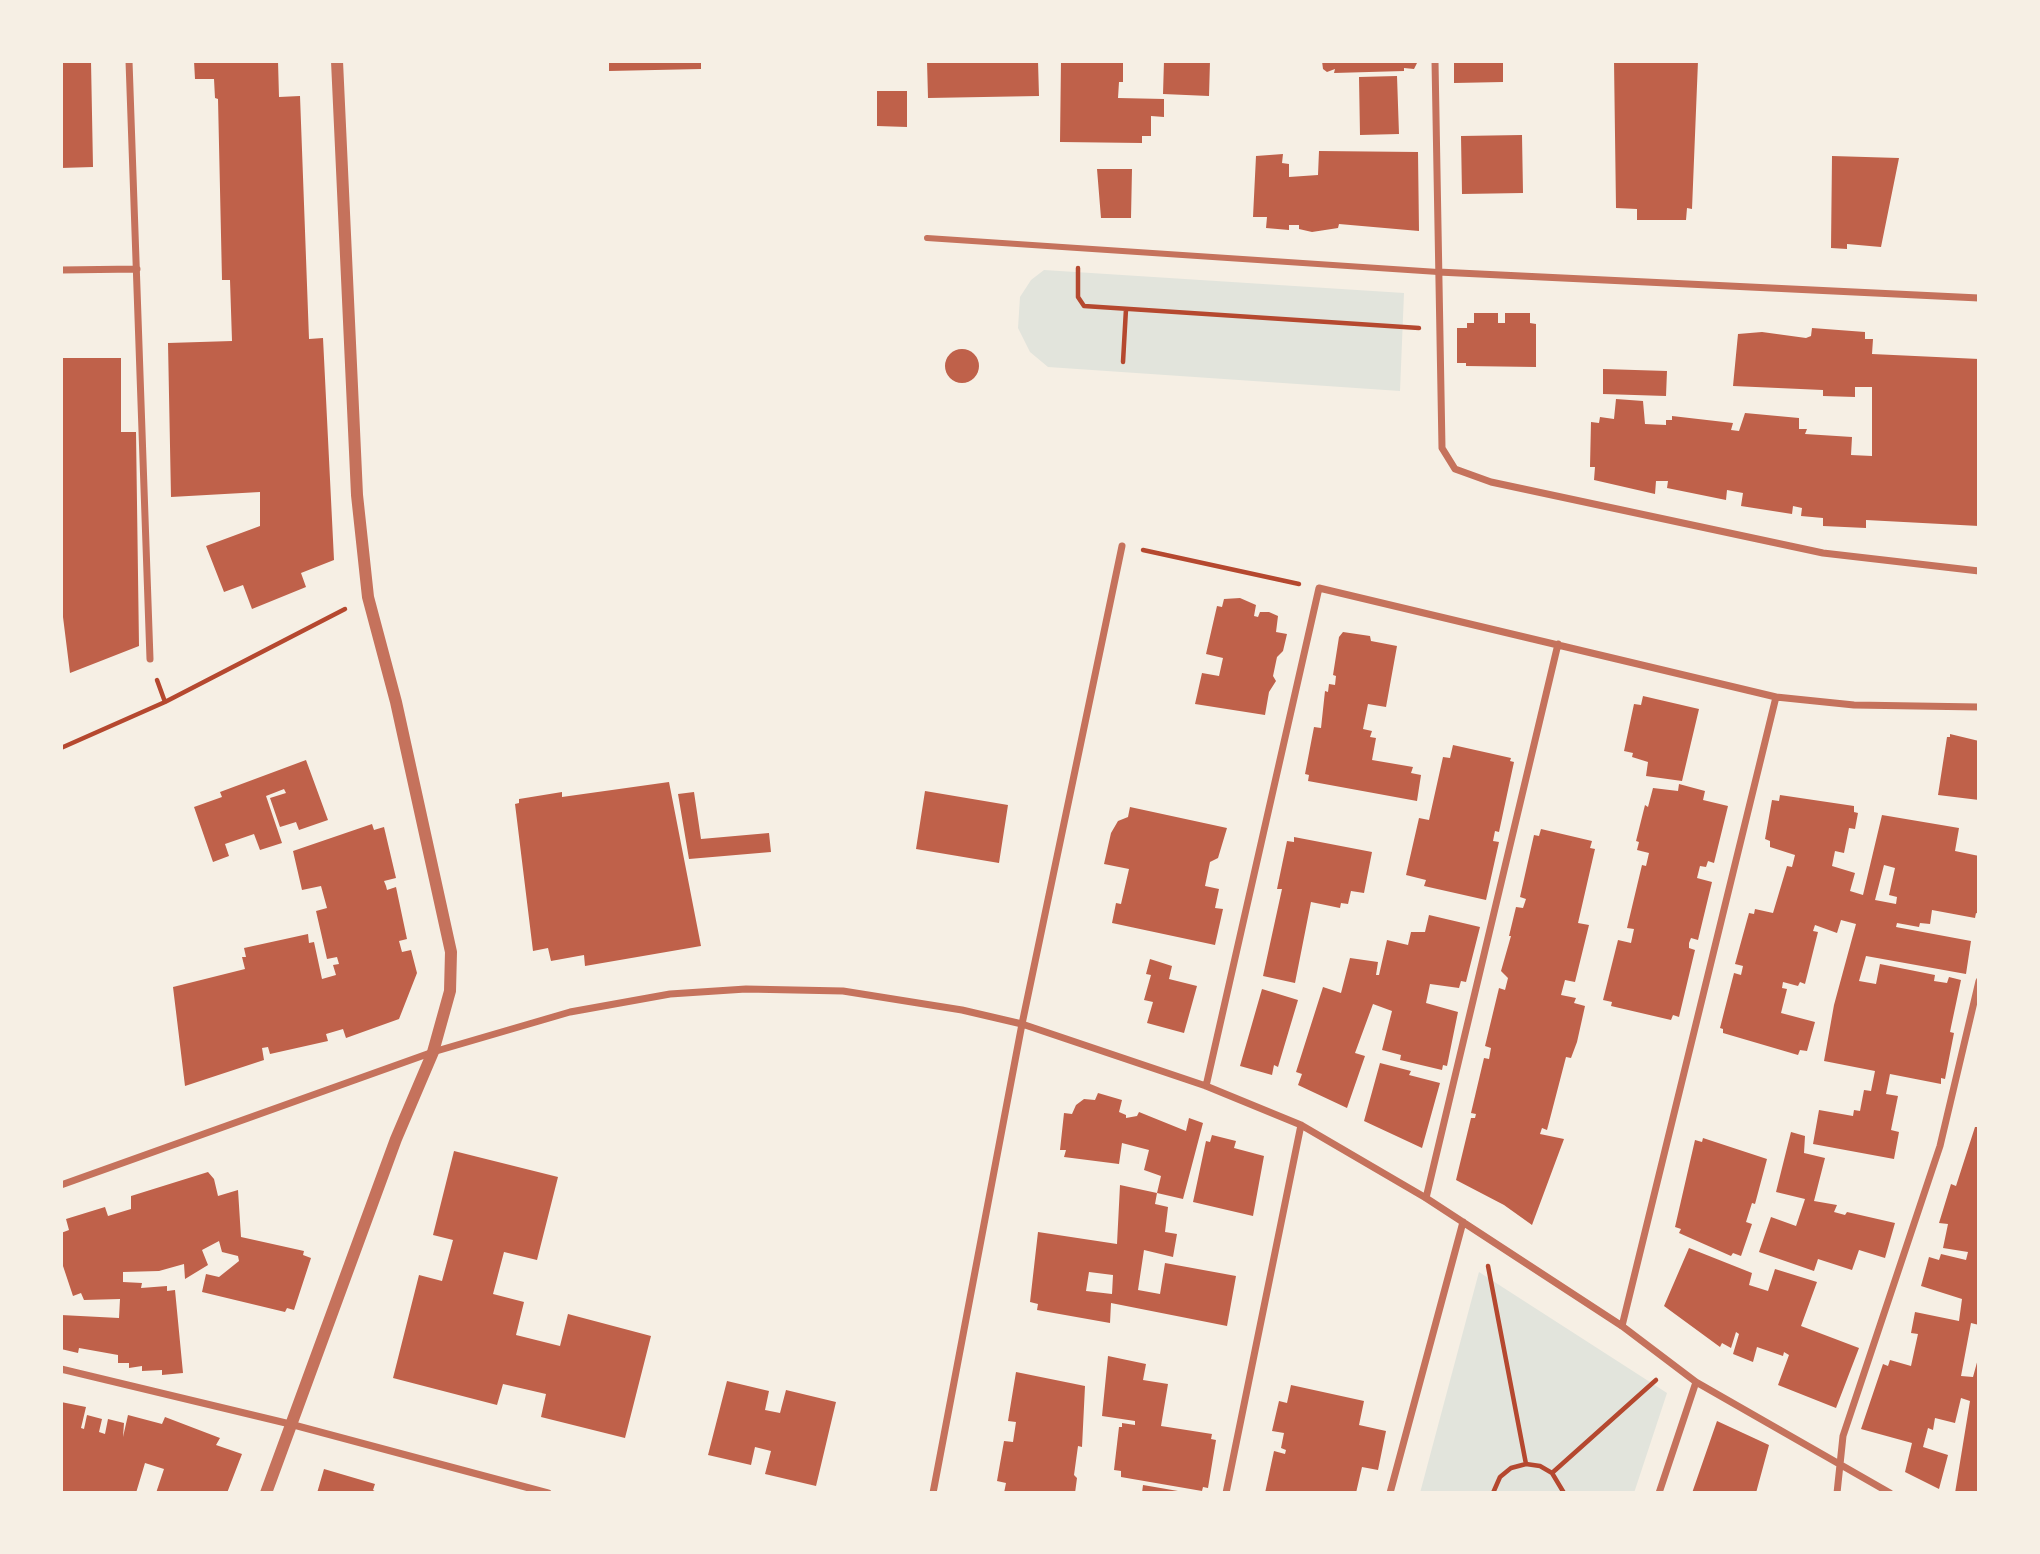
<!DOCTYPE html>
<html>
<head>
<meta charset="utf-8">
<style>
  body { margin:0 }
  #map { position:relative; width:2040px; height:1554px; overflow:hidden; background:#f6efe4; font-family:"Noto Sans",sans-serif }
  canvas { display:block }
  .frame { position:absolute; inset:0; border:63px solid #f6efe4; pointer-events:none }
</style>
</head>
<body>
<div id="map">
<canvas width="2040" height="1554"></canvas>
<div class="frame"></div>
</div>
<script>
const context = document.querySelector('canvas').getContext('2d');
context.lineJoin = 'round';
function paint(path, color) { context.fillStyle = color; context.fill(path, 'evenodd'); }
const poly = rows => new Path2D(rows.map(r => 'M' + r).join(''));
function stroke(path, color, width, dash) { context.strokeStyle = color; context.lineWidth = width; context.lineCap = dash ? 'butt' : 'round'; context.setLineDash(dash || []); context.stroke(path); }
paint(poly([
  [1044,270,1404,293,1400,391,1048,367,1030,352,1018,328,1020,297,1031,280],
  [1479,1272,1667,1393,1634,1493,1420,1493]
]), '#e2e4dc');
paint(poly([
  [61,61,91,61,93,167,61,168],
  [194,61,278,61,279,97,300,96,309,339,323,338,334,560,301,573,306,587,252,609,243,585,224,592,206,546,260,526,260,492,171,497,168,343,232,341,230,280,222,280,218,99,215,98,214,79,195,79],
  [609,61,701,61,701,69,609,71],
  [927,61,1038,61,1039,96,928,98],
  [1061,61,1123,61,1123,82,1119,82,1118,98,1164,99,1164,117,1151,116,1151,136,1142,136,1142,143,1060,142],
  [1164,61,1210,61,1209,96,1163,94],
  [1322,61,1416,61,1417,63,1414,69,1404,68,1404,71,1334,73,1335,69,1327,72,1323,69],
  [1454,61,1503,61,1503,82,1454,83],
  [1614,61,1698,61,1692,209,1687,208,1686,220,1637,220,1637,209,1616,208],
  [1397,76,1399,134,1360,135,1359,77],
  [877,91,907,91,907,127,877,126],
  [1522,135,1523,193,1462,194,1461,136],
  [1319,151,1418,152,1419,231,1339,224,1338,228,1312,232,1299,229,1299,225,1289,225,1289,230,1266,228,1267,217,1253,217,1256,156,1283,154,1282,163,1289,164,1289,177,1318,175],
  [1832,156,1899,158,1881,247,1847,244,1847,249,1831,248],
  [1097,169,1132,169,1131,218,1101,218],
  [1474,313,1498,313,1498,323,1505,323,1505,313,1530,313,1530,323,1536,324,1536,367,1466,366,1466,363,1457,363,1457,328,1467,328,1467,323,1474,323],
  [1812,328,1865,332,1865,339,1873,339,1872,354,1979,359,1979,526,1866,520,1866,528,1823,526,1823,518,1801,516,1802,508,1793,506,1792,514,1741,506,1743,493,1727,490,1726,500,1667,488,1668,481,1656,481,1655,494,1594,480,1595,467,1590,467,1591,422,1599,423,1600,417,1614,419,1616,399,1643,401,1645,424,1666,425,1666,420,1672,420,1672,416,1733,423,1731,430,1739,431,1745,413,1799,418,1799,429,1807,429,1805,434,1852,437,1851,455,1872,456,1872,387,1855,387,1855,397,1823,396,1823,390,1733,386,1738,334,1762,332,1806,338,1811,336],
  '945 366a17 17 0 1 1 34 0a17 17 0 1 1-34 0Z',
  [61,358,121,358,121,432,136,432,139,646,70,673,61,601],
  [1603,369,1667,371,1666,396,1603,394],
  [1240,598,1256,605,1254,616,1258,617,1260,612,1269,612,1278,616,1276,632,1287,634,1283,651,1277,657,1273,676,1276,681,1269,692,1265,715,1195,704,1202,673,1219,676,1223,658,1206,654,1217,606,1222,607,1224,599],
  [1343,632,1370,636,1371,641,1397,646,1386,707,1368,704,1363,729,1372,731,1370,737,1376,738,1372,760,1413,767,1411,773,1421,775,1417,801,1308,781,1309,775,1305,774,1314,727,1321,728,1325,691,1328,692,1329,684,1335,685,1336,676,1333,675,1339,637],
  [1643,696,1699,709,1682,781,1646,776,1648,762,1632,757,1633,753,1624,751,1634,704,1641,705],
  [1950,734,1979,741,1979,800,1938,795,1947,737,1950,737],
  [1453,745,1511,758,1510,761,1514,762,1499,832,1495,831,1493,841,1499,842,1486,900,1424,886,1426,880,1406,875,1419,818,1429,820,1443,757,1450,758],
  [306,760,328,820,299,830,296,822,280,827,270,798,286,793,284,789,266,796,282,843,260,850,254,834,225,844,229,856,213,862,194,807,222,797,220,792],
  [669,782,701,946,585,966,584,955,551,961,548,948,533,951,515,804,519,803,519,799,562,792,562,797],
  [1679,784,1705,791,1703,800,1728,806,1714,863,1708,861,1706,867,1700,866,1697,878,1712,882,1698,940,1691,938,1689,943,1689,948,1695,950,1679,1017,1673,1015,1671,1020,1611,1006,1612,1002,1603,1000,1618,940,1631,943,1634,929,1627,928,1642,865,1646,866,1649,853,1637,850,1639,842,1636,841,1645,805,1648,807,1653,788,1678,791],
  [925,791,1008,805,999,863,916,849],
  [694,792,701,839,769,833,771,852,689,859,678,794],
  [1780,795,1854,806,1854,812,1858,813,1855,829,1849,828,1844,853,1835,851,1832,866,1855,873,1850,891,1863,895,1882,815,1959,828,1955,851,1979,856,1979,914,1976,913,1975,918,1932,910,1930,924,1920,923,1919,927,1897,923,1896,927,1971,941,1966,974,1866,956,1859,981,1876,984,1880,964,1935,975,1934,981,1947,983,1949,977,1961,980,1951,1027,1950,1032,1954,1033,1945,1079,1941,1078,1941,1084,1890,1074,1886,1094,1898,1096,1891,1130,1899,1132,1894,1159,1813,1144,1819,1110,1853,1116,1854,1110,1860,1111,1864,1090,1871,1091,1875,1071,1824,1061,1834,1005,1856,924,1841,920,1837,933,1815,925,1813,931,1818,932,1805,984,1800,982,1798,986,1783,982,1782,988,1787,989,1781,1013,1815,1022,1807,1051,1800,1050,1798,1055,1723,1033,1723,1029,1720,1028,1734,973,1741,975,1743,966,1735,964,1749,913,1754,914,1755,909,1773,913,1787,866,1792,867,1795,855,1770,847,1770,841,1765,839,1772,800,1779,801],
  [1884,865,1895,868,1889,895,1897,897,1896,904,1875,900],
  [1130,807,1227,828,1218,858,1210,862,1205,886,1219,889,1215,908,1223,909,1215,945,1112,923,1116,903,1121,904,1129,869,1104,864,1111,833,1118,821,1128,817],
  [372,824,374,830,384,827,396,878,384,881,386,886,387,890,396,887,407,939,399,941,402,952,411,950,417,973,399,1019,346,1038,343,1029,326,1034,328,1041,270,1054,268,1047,262,1048,264,1060,185,1086,173,987,245,969,242,957,246,957,244,948,308,934,309,943,314,942,322,979,336,975,333,965,339,964,337,957,327,959,316,911,327,908,321,886,302,890,293,851],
  [1541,829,1592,841,1590,848,1595,849,1578,923,1589,925,1575,982,1565,980,1561,995,1576,998,1574,1003,1585,1006,1577,1042,1571,1058,1566,1057,1547,1130,1542,1128,1540,1134,1564,1139,1532,1225,1504,1205,1456,1180,1471,1118,1475,1118,1476,1114,1471,1113,1484,1058,1489,1059,1491,1048,1485,1046,1499,988,1505,990,1508,978,1501,971,1511,936,1509,936,1516,907,1523,908,1526,899,1520,897,1534,835,1539,836],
  [1294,837,1372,852,1364,893,1351,891,1348,904,1341,903,1340,908,1311,902,1295,983,1263,976,1282,889,1277,889,1287,841,1294,842],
  [1429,915,1480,927,1466,982,1461,981,1459,988,1430,984,1426,1003,1458,1012,1447,1066,1443,1065,1442,1070,1400,1060,1401,1055,1382,1050,1392,1011,1373,1004,1355,1053,1365,1056,1347,1108,1298,1085,1302,1074,1296,1072,1323,987,1341,993,1350,958,1378,962,1376,975,1379,975,1387,940,1408,945,1411,932,1425,932],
  [1150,959,1172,966,1169,979,1197,986,1184,1033,1147,1023,1153,1002,1144,1000,1151,975,1146,974],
  [1262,989,1298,1000,1278,1067,1274,1065,1272,1075,1240,1066],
  [1380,1063,1411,1071,1409,1075,1440,1083,1422,1148,1364,1121],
  [1098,1093,1122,1100,1119,1112,1126,1115,1126,1118,1137,1116,1139,1112,1186,1131,1189,1118,1203,1123,1183,1199,1157,1193,1155,1204,1168,1207,1165,1232,1177,1234,1173,1257,1144,1250,1138,1290,1160,1294,1165,1263,1236,1276,1227,1326,1111,1303,1110,1323,1037,1310,1038,1304,1030,1302,1038,1232,1117,1244,1120,1185,1157,1193,1161,1176,1144,1170,1149,1150,1122,1143,1119,1164,1064,1157,1066,1150,1060,1150,1064,1113,1072,1114,1076,1105,1084,1099,1095,1100],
  [1089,1272,1113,1275,1112,1294,1086,1291],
  [1975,1127,1979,1127,1979,1325,1971,1323,1961,1376,1973,1377,1979,1355,1979,1493,1955,1493,1970,1401,1961,1398,1955,1423,1935,1418,1933,1430,1928,1428,1923,1447,1948,1455,1939,1489,1905,1472,1912,1443,1861,1429,1883,1364,1888,1366,1890,1360,1911,1366,1918,1334,1911,1333,1915,1312,1959,1321,1962,1299,1921,1286,1929,1257,1939,1260,1941,1254,1966,1260,1968,1252,1943,1248,1948,1224,1939,1223,1951,1184,1956,1186],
  [1791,1132,1805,1136,1804,1153,1825,1158,1814,1201,1837,1205,1834,1212,1845,1215,1847,1212,1895,1223,1885,1258,1859,1250,1852,1270,1818,1259,1814,1271,1759,1252,1771,1217,1796,1226,1805,1199,1776,1192],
  [1212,1135,1236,1141,1234,1148,1264,1156,1253,1216,1193,1202,1206,1141,1210,1142],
  [1703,1138,1767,1159,1755,1204,1752,1203,1746,1222,1752,1224,1741,1256,1733,1253,1731,1256,1679,1233,1681,1229,1675,1227,1695,1140,1702,1142],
  [454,1151,558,1177,537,1260,504,1252,493,1294,524,1302,516,1335,560,1346,568,1314,651,1336,625,1438,541,1417,546,1394,503,1384,497,1405,393,1378,419,1275,442,1281,453,1240,433,1235],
  [208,1172,214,1179,218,1196,238,1190,241,1237,304,1251,303,1255,311,1258,294,1310,287,1308,285,1312,202,1292,206,1274,219,1277,239,1261,238,1256,222,1252,219,1241,202,1250,208,1265,185,1279,184,1264,159,1271,123,1272,123,1282,142,1283,141,1288,167,1286,167,1291,175,1290,183,1373,162,1375,162,1370,142,1371,142,1366,129,1368,129,1363,118,1363,118,1355,79,1348,78,1353,61,1349,61,1315,119,1318,120,1299,84,1300,81,1293,73,1296,61,1260,61,1233,69,1230,66,1219,105,1207,108,1216,131,1209,131,1196],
  [1689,1248,1752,1273,1749,1285,1768,1291,1775,1269,1817,1282,1801,1326,1859,1348,1836,1408,1778,1385,1789,1355,1784,1352,1783,1356,1757,1347,1753,1362,1733,1354,1739,1334,1736,1332,1731,1348,1722,1343,1720,1347,1664,1306],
  [1108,1356,1146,1364,1143,1380,1168,1384,1161,1426,1212,1434,1211,1439,1216,1440,1208,1488,1203,1487,1202,1491,1121,1477,1121,1471,1114,1470,1119,1427,1122,1427,1122,1423,1135,1425,1135,1421,1102,1416],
  [1016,1372,1085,1386,1082,1447,1078,1446,1074,1475,1077,1478,1075,1493,1004,1493,1006,1483,997,1481,1004,1441,1013,1442,1016,1422,1008,1421],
  [727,1381,769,1391,765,1410,780,1413,786,1390,836,1402,816,1486,765,1474,771,1451,755,1447,751,1465,708,1455],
  [1291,1385,1364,1401,1359,1425,1386,1431,1378,1470,1362,1467,1356,1493,1265,1493,1274,1451,1285,1454,1286,1450,1281,1448,1284,1433,1272,1431,1279,1401,1287,1403],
  [61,1402,86,1407,81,1428,84,1429,87,1415,102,1419,99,1432,105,1434,108,1419,124,1423,123,1437,128,1415,162,1424,165,1417,220,1438,216,1445,242,1454,227,1493,156,1493,164,1469,145,1463,136,1493,61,1493],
  [1717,1421,1769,1445,1756,1493,1692,1493],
  [324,1469,375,1484,373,1490,378,1493,317,1493],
  [1143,1485,1178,1491,1178,1493,1142,1493]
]), '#bf614a');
stroke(poly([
  [1078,268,1078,297,1084,306,1419,328],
  [1123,362,1126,309],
  [1143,550,1299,584],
  [157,680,165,702],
  [61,748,165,702,345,609],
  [1488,1266,1526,1464],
  [1552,1473,1656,1380],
  [1493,1493,1500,1477,1511,1468,1526,1464,1540,1466,1552,1473,1564,1493]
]), '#b5482f', 4.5);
stroke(poly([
  [927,238,1438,272]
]), '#c5725c', 6);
stroke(poly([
  [129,61,150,659],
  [1435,61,1442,448,1455,469,1491,482,1823,553,1979,571],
  [61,270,137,269],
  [1438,272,1979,298],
  [1206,1086,1319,588,1776,697,1854,705,1979,707],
  [61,1185,433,1052,570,1012,670,994,746,989,843,991,962,1010,1022,1024,1206,1086,1301,1125,1426,1198,1622,1326,1696,1382,1890,1493],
  [1426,1198,1558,644],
  [1622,1326,1776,697],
  [61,1369,290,1424,548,1493],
  [933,1493,1022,1024,1122,546],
  [1226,1493,1301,1125],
  [1390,1493,1463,1222],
  [1659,1493,1696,1382],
  [1837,1493,1843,1436,1940,1146,1979,981]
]), '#c5725c', 7);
stroke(poly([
  [266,1493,396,1139,433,1052,450,991,451,952,396,702,368,597,357,495,337,61]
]), '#c5725c', 12);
</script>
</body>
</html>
